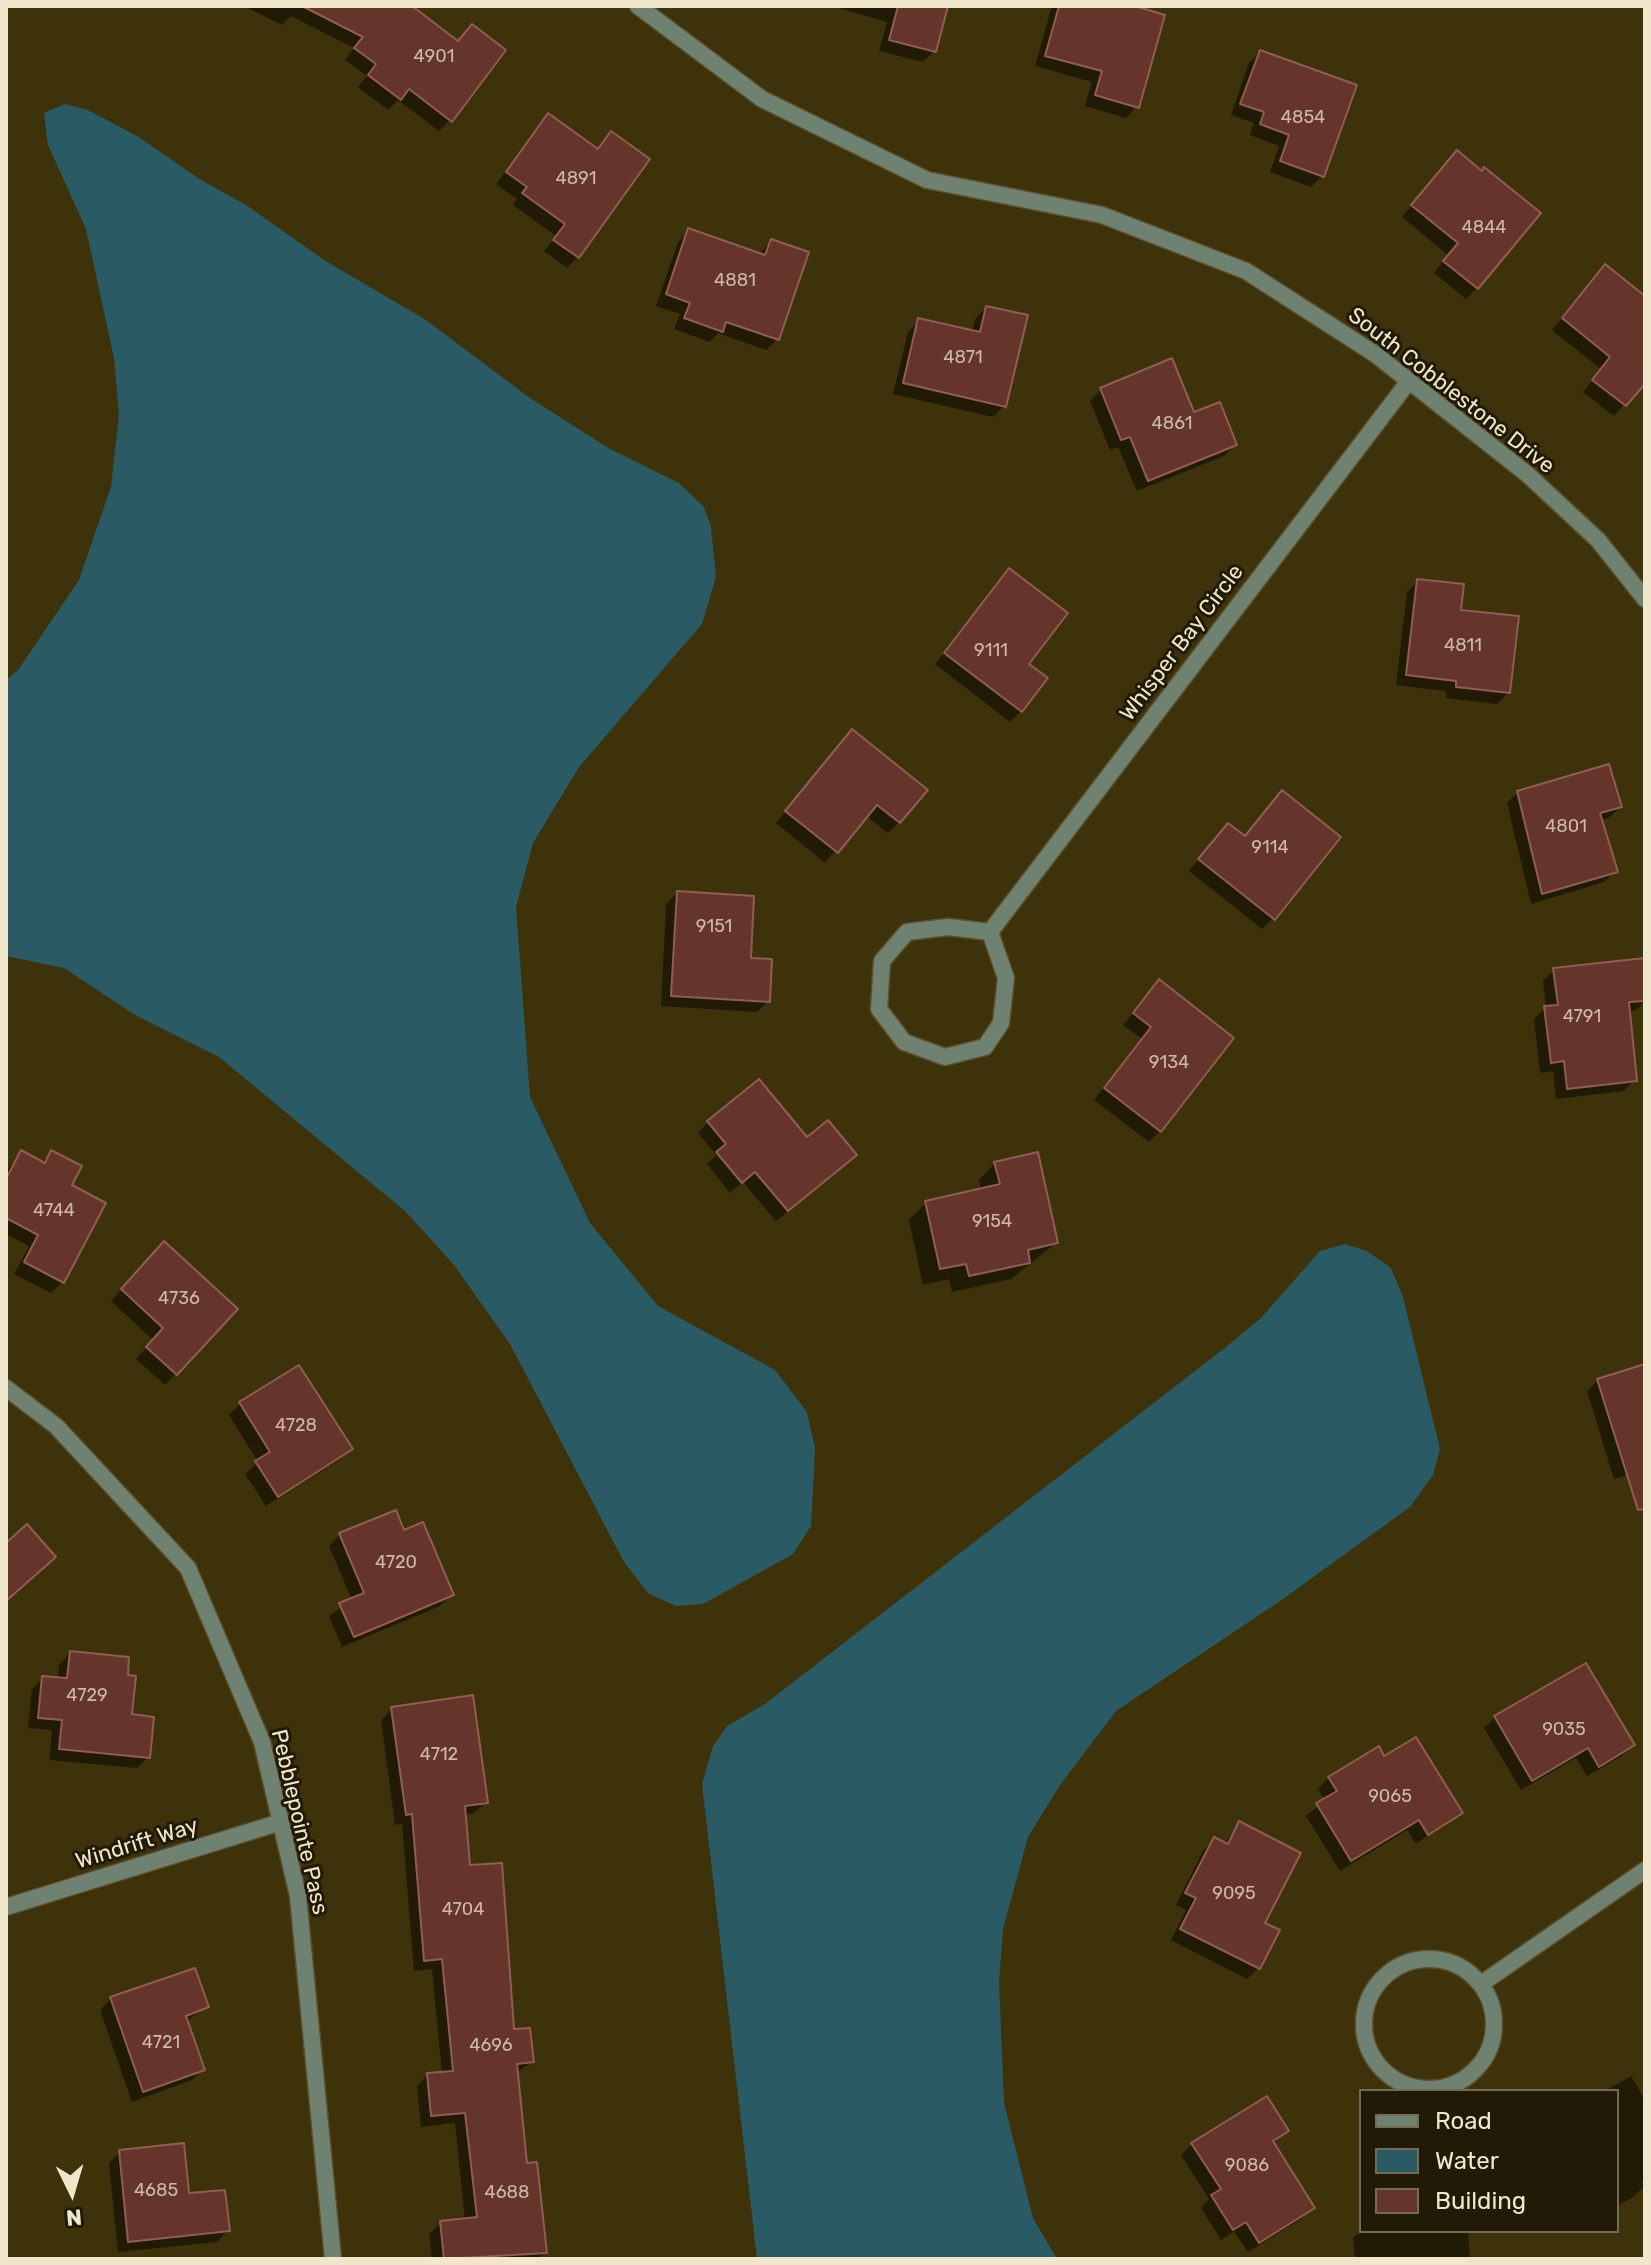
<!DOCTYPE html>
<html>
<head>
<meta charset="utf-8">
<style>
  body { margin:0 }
  #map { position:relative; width:1651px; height:2265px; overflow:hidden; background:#3e320b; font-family:Rubik,sans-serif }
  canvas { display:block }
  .frame { position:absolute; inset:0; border:8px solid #efe6cc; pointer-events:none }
  .legend { position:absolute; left:1359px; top:2089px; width:260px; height:144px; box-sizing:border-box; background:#211a06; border:2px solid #736c55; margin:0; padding:10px 14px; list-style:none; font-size:24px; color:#efe6cc }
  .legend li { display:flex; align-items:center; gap:16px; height:40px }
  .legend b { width:40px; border:2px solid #736c55 }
  .north { position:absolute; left:32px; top:2153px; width:80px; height:80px; -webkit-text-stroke:6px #211a06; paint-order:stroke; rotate:175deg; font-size:22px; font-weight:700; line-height:32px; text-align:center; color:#efe6cc }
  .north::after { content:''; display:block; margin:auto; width:28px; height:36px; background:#efe6cc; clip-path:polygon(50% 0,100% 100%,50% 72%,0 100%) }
</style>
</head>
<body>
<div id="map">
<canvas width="1651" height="2265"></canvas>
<div class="frame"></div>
<ul class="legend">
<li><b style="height:10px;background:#6f8272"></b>Road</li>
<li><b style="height:22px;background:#2a5b64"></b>Water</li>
<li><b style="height:22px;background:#65352c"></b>Building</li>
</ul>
<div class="north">N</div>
</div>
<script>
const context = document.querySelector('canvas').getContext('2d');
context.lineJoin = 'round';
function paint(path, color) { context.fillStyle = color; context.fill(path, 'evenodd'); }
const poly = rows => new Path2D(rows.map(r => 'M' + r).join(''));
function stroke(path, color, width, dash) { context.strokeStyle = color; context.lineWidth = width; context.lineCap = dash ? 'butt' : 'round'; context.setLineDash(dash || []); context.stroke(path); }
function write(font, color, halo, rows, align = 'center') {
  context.font = font + ' Rubik,sans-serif'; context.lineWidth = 6; context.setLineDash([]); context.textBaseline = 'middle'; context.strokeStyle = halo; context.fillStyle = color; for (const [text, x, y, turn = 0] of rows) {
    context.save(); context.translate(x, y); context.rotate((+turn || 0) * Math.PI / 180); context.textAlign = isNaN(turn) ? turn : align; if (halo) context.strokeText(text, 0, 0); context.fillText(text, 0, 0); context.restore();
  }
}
paint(poly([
  [65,104,88,110,137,136,201,180,246,205,324,260,426,320,530,398,610,449,679,483,704,507,711,527,716,577,702,624,579,767,533,843,516,907,530,1097,590,1223,658,1306,775,1370,807,1412,815,1449,811,1526,793,1554,703,1604,676,1606,649,1594,624,1562,510,1344,454,1265,405,1211,219,1057,135,1015,64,968,6,956,6,680,18,670,79,580,111,487,119,415,114,358,86,229,48,145,44,113],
  [1345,1244,1367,1251,1391,1268,1403,1297,1440,1449,1433,1475,1410,1507,1283,1599,1116,1711,1060,1785,1028,1837,1003,1929,999,1983,1004,2103,1033,2218,1057,2259,757,2259,702,1784,713,1746,727,1726,765,1704,1226,1347,1261,1318,1320,1251]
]), '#2a5b64');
paint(poly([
  [244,6,409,6,457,42,472,26,450,120,439,131,398,100,388,110,358,87,367,76,345,60,354,48,291,16,282,25],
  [832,6,946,6,934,51,923,62,879,51,887,22],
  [1052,6,1127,6,1137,106,1126,118,1085,106,1092,82,1035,66],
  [1260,52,1322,176,1311,187,1270,172,1279,146,1250,135,1254,123,1231,115,1249,63],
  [549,116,596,150,611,134,578,257,567,268,544,251,556,236,513,205,517,199,496,184],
  [1446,164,1477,288,1466,299,1434,273,1448,255,1402,217],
  [689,231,759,255,771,241,777,339,766,350,718,333,710,342,674,329,680,314,656,306,678,242],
  [1605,267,1645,299,1645,380,1614,416,1583,392,1601,369,1552,330],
  [986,308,1004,406,993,417,893,394,908,332,919,321,972,333,975,319],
  [1101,390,1193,414,1235,445,1224,456,1137,491,1118,447,1110,450,1090,401],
  [1009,571,1027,664,1021,711,1010,722,935,664],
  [1418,581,1459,612,1508,693,1497,704,1446,698,1446,691,1396,685,1407,592],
  [852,732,899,822,888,833,865,815,825,863,776,823],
  [1518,792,1620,807,1609,818,1600,820,1615,871,1604,882,1531,904,1507,803],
  [1217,837,1244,838,1273,918,1262,929,1189,871],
  [677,893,748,960,768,1001,757,1012,661,1006,666,904],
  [1554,970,1645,990,1645,1001,1635,1011,1627,1011,1635,1080,1624,1091,1556,1099,1553,1071,1540,1073,1534,1019,1546,1007,1543,981],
  [1159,982,1160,1131,1149,1142,1094,1100,1142,1039,1123,1025],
  [708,1122,806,1140,843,1166,776,1221,743,1182,730,1193,707,1164,716,1155,698,1133],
  [21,1153,41,1163,52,1153,69,1186,62,1282,51,1293,14,1274,29,1246,6,1234,6,1172],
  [995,1163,1056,1243,1011,1279,952,1292,949,1279,923,1285,909,1220,926,1203,981,1191,979,1180],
  [153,1255,235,1309,165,1385,136,1359,153,1340,111,1301],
  [1645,1366,1645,1497,1633,1473,1614,1479,1587,1391,1598,1380],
  [298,1368,350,1449,339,1460,266,1506,245,1474,258,1462,229,1415,240,1404],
  [403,1532,451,1595,440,1606,342,1647,329,1616,352,1600,329,1546,340,1535],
  [70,1653,130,1716,148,1757,137,1768,49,1760,52,1730,28,1728,32,1689,43,1678,58,1679,59,1665],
  [392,1709,486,1802,474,1813,463,1815,468,1868,513,2031,532,2062,516,2073,525,2166,545,2252,539,2259,432,2259,429,2234,441,2223,465,2220,455,2123,421,2127,417,2086,428,2075,442,2074,432,1969,414,1971,402,1824,395,1825,381,1720],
  [1495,1717,1633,1745,1622,1756,1587,1776,1576,1758,1521,1790,1484,1728],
  [1384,1759,1461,1812,1416,1844,1407,1830,1340,1871,1306,1816,1325,1800,1318,1789,1329,1778],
  [1239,1824,1263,1924,1258,1968,1247,1979,1171,1940,1186,1910,1176,1905,1203,1851,1214,1840,1224,1844],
  [111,1999,207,2007,186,2021,203,2069,192,2080,132,2102,100,2010],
  [1631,2076,1645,2100,1645,2179,1641,2181,1644,2186,1633,2197,1617,2206,1617,2091,1605,2091],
  [1287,2130,1272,2144,1312,2208,1301,2219,1248,2252,1234,2231,1221,2240,1201,2208,1209,2199,1181,2155,1192,2144],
  [120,2152,228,2230,217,2242,118,2252,109,2163],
  [1361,2231,1468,2231,1470,2259,1355,2259,1353,2238]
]), '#0007');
const building = poly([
  [302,6,412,6,458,41,472,24,506,50,452,122,409,89,401,100,368,75,376,64,354,48,363,37,302,6],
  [898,6,948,6,936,52,889,40,898,6],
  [1059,6,1135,6,1165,15,1139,108,1095,95,1102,71,1045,56,1059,6],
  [1260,50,1357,85,1324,177,1280,161,1289,135,1260,124,1264,112,1240,104,1260,50],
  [548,113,598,149,611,131,650,159,579,258,553,240,565,224,522,193,527,187,506,172,548,113],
  [1457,150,1482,171,1484,167,1541,213,1478,289,1443,261,1458,243,1411,205,1457,150],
  [688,228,765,255,771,239,809,252,779,340,726,322,723,332,684,318,690,303,666,294,688,228],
  [1605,264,1645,296,1645,384,1626,406,1592,380,1610,357,1562,318,1605,264],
  [986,306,1028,315,1006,407,903,383,918,318,980,332,986,306],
  [1172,358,1194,412,1220,402,1237,445,1148,481,1130,437,1121,440,1100,388,1172,358],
  [1009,568,1068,613,1029,664,1048,678,1022,712,944,653,1009,568],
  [1417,579,1464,584,1461,610,1519,616,1510,693,1456,687,1456,681,1406,675,1417,579],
  [852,729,928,790,900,823,877,805,838,853,785,811,852,729],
  [1609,764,1622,807,1600,813,1618,872,1542,894,1517,791,1609,764],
  [1282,790,1341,837,1275,920,1198,859,1228,823,1245,836,1282,790],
  [677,891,754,896,751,958,772,959,770,1002,671,996,677,891],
  [1645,958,1645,1001,1629,1002,1637,1081,1567,1089,1564,1061,1551,1063,1544,1006,1558,1005,1553,968,1645,958],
  [1159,979,1234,1038,1161,1132,1104,1088,1151,1027,1133,1013,1159,979],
  [759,1079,807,1137,828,1120,857,1155,788,1211,755,1172,742,1183,716,1152,726,1144,707,1121,759,1079],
  [21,1150,45,1163,51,1150,82,1166,72,1185,106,1203,64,1283,24,1262,38,1235,6,1218,6,1179,21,1150],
  [1038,1152,1058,1243,1028,1250,1030,1263,969,1276,966,1264,940,1269,925,1201,1000,1184,994,1162,1038,1152],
  [164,1241,238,1309,177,1375,146,1347,163,1328,121,1289,164,1241],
  [1645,1364,1645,1509,1638,1510,1597,1379,1645,1364],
  [299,1365,353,1449,278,1497,255,1461,270,1452,239,1402,299,1365],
  [396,1510,404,1530,423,1522,454,1595,354,1637,339,1603,364,1593,339,1533,396,1510],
  [27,1524,56,1557,6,1601,6,1543,27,1524],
  [70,1651,129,1657,128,1675,136,1676,132,1714,154,1717,150,1758,59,1749,62,1720,38,1718,42,1676,67,1678,70,1651],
  [1586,1663,1635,1745,1599,1767,1588,1748,1532,1781,1494,1716,1586,1663],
  [473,1695,488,1803,465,1806,470,1865,502,1863,514,2029,530,2028,534,2062,517,2064,527,2163,537,2162,547,2253,444,2259,440,2221,477,2217,465,2113,431,2116,427,2073,453,2071,442,1959,424,1961,412,1814,406,1815,391,1707,473,1695],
  [1416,1737,1463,1813,1428,1835,1419,1820,1351,1861,1316,1803,1337,1791,1328,1777,1379,1746,1384,1756,1416,1737],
  [1239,1821,1301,1853,1265,1923,1280,1930,1260,1969,1180,1929,1196,1898,1185,1893,1214,1837,1228,1844,1239,1821],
  [195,1968,209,2007,186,2016,205,2070,143,2092,110,1997,195,1968],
  [1267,2096,1289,2131,1273,2141,1315,2208,1259,2243,1246,2222,1233,2230,1211,2195,1221,2189,1191,2143,1267,2096],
  [184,2143,189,2193,225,2190,230,2231,128,2242,119,2150,184,2143]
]);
paint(building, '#65352c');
stroke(building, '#915d53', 2);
const minor = poly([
  [638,6,762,99,927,180,1102,215,1246,271,1375,354,1527,474,1598,540,1645,599],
  [990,932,948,927,907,932,882,961,879,1009,904,1042,945,1057,985,1047,1001,1023,1006,978,990,932,1409,381],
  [6,1388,56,1426,188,1568,262,1742,298,1896,333,2259],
  [6,1907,281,1822],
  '1364 2024a65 65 0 1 1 130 0a65 65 0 1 1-130 0Z',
  [1481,1984,1645,1870]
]);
stroke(minor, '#5a4f2a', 19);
stroke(minor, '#6f8272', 16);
write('18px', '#ccbaa4', null, [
  ["4901",434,57],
  ["4854",1303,118],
  ["4891",576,179],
  ["4844",1484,228],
  ["4881",735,281],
  ["4871",963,358],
  ["4861",1172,424],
  ["4811",1463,646],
  ["9111",991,651],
  ["4801",1566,827],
  ["9114",1270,848],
  ["9151",714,927],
  ["4791",1582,1017],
  ["9134",1169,1063],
  ["4744",54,1211],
  ["9154",992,1222],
  ["4736",179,1299],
  ["4728",296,1426],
  ["4720",396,1563],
  ["4729",87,1696],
  ["9035",1564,1730],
  ["4712",439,1755],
  ["9065",1390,1797],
  ["9095",1234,1894],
  ["4704",463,1910],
  ["4721",161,2043],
  ["4696",491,2046],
  ["9086",1247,2166],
  ["4685",156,2191],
  ["4688",507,2193]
]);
write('22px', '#efe6cc', '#211a06', [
  ["South Cobblestone Drive",1451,391,38],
  ["Whisper Bay Circle",1182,643,-53],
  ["Pebblepointe Pass",299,1822,77],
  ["Windrift Way",137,1844,-17]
]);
</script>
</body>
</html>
